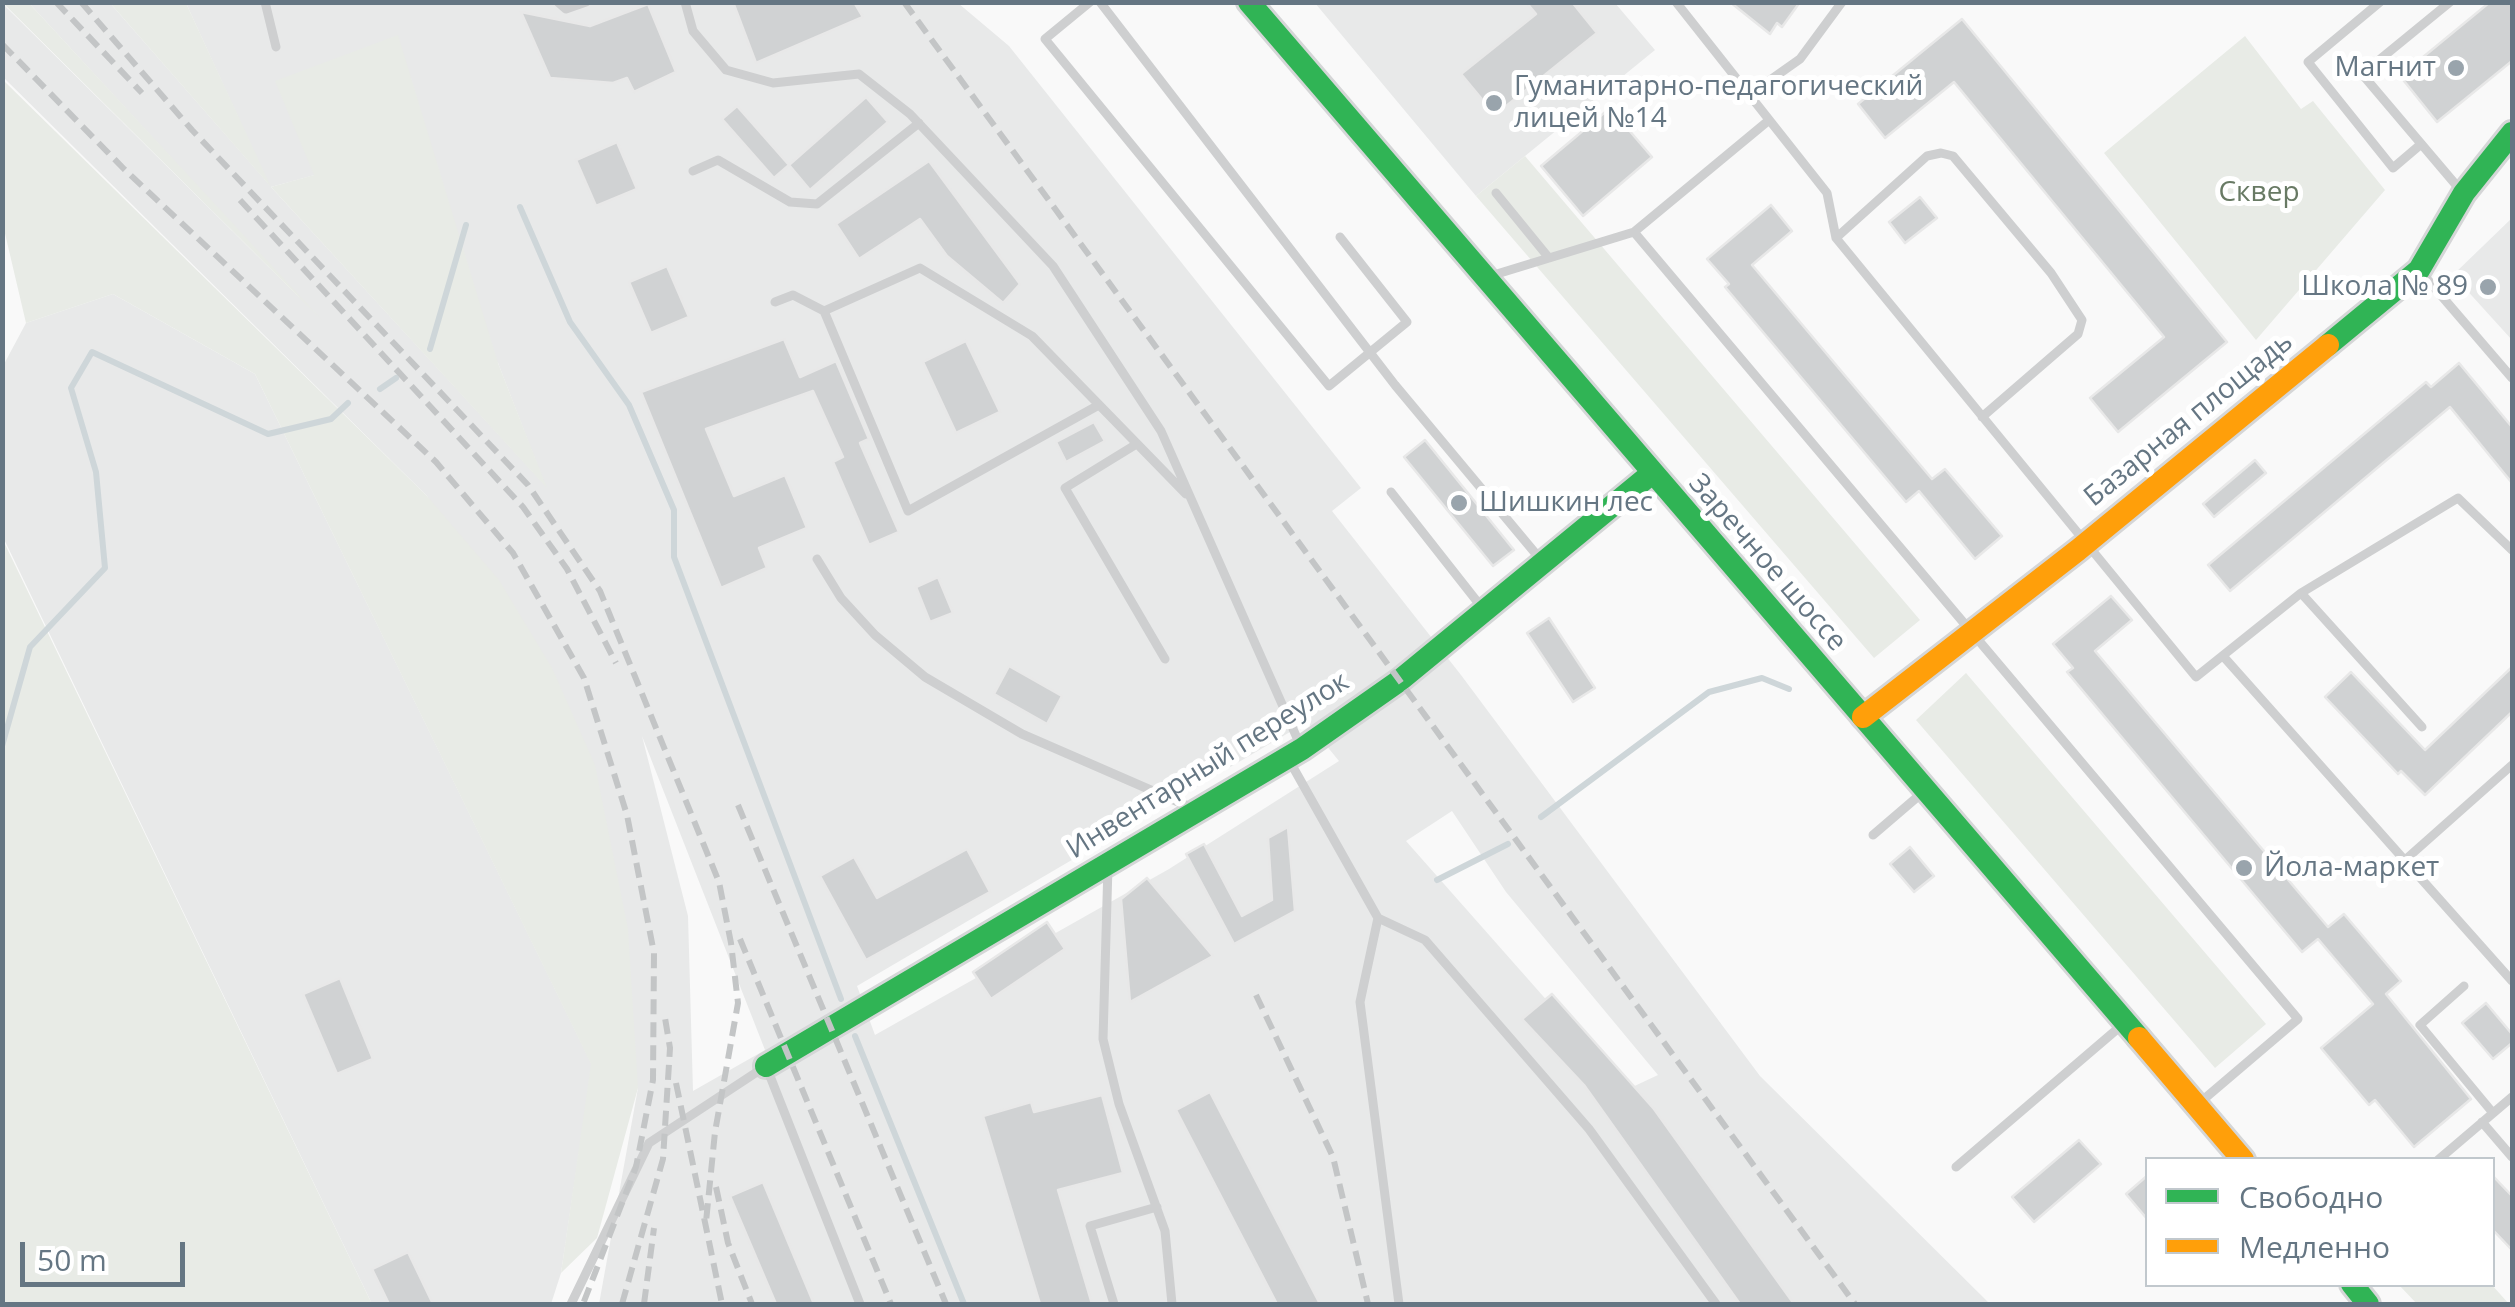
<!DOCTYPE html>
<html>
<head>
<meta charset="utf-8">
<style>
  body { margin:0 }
  #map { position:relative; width:2515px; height:1307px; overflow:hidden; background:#f9f9f9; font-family:"Open Sans",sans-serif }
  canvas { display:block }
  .frame { position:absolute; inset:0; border:5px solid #657683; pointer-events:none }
  .legend { position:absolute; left:2145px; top:1157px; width:350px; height:130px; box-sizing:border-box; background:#fff; border:2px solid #c1c8cd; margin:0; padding:12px 18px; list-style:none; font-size:30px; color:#657683 }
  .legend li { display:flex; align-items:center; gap:20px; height:50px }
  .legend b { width:50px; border:2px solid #c1c8cd }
  .scale { position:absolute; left:20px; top:1242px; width:165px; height:45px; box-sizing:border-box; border:5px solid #657683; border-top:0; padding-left:12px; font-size:30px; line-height:35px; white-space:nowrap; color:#657683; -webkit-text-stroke:8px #fff; paint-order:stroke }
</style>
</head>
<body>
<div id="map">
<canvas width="2515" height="1307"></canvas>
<div class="frame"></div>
<ul class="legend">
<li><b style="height:12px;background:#30b455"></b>Свободно</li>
<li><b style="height:12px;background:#ff9f0a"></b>Медленно</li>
</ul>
<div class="scale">50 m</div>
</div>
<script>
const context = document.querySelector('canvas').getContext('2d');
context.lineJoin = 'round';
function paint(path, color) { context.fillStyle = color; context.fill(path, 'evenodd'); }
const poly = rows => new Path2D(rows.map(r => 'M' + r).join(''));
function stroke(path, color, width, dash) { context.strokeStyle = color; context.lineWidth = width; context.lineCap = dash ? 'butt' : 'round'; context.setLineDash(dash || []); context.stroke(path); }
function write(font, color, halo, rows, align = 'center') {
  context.font = font + ' "Open Sans",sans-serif'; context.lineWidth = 10; context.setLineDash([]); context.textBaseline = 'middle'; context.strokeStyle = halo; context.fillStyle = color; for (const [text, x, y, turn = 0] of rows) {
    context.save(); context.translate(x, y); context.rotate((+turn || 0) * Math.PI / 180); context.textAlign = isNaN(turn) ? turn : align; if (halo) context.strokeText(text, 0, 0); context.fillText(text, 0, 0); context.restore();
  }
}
paint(poly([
  [2,3,300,298,29,3,110,3,268,183,186,3,958,3,1009,46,1361,488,1332,511,1461,675,1760,1076,1990,1304,599,1304,638,1088,427,496,3,77],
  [315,175,498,363,545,485,271,187],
  [1307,722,1339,761,1169,869,875,1035,857,986],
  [642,736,765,1050,693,1091,688,916],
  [1452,811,1506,892,1658,1075,1626,1090,1406,841],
  [1315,3,1615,3,1655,50,1476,196],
  [2512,218,2512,340,2453,275],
  [113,294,255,374,592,1065,561,1273,551,1304,372,1304,3,537,3,366,26,323]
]), '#e8e9e9');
paint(poly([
  [3,3,29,3,322,320],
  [110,3,186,3,271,187,314,175,275,81,398,35,498,363,547,488,271,187],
  [2245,36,2301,109,2313,101,2385,190,2256,340,2104,153],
  [2,79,427,496,499,580,552,668,595,765,628,929,638,1088,597,1238,561,1273,591,1064,255,374,113,294,26,323,3,225],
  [1525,156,1920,620,1874,658,1476,196],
  [2,538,131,805,372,1304,3,1304],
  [1966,673,2266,1024,2215,1068,1916,720],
  [2399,1285,2492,1285,2509,1304,2417,1304]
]), '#e8ebe6');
stroke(poly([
  [520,207,570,322,629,405,674,510,674,557,841,999],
  [430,349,466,225],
  [380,389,396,378],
  [2,746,30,647,105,568,96,472,71,388,92,352,268,434,331,419,348,403],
  [1541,817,1709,692,1762,678,1789,689],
  [1437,880,1508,844],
  [855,1036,964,1304]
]), '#ced6d9', 6);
const building = poly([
  [733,2,854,2,863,17,756,63,733,2],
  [1526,2,1572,2,1597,33,1495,115,1461,74,1536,14,1526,2],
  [1730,2,1800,2,1782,27,1777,23,1770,34,1730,2],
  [2490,2,2512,2,2512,61,2437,122,2400,76,2490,2],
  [648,4,676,72,634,92,627,78,613,83,550,78,521,12,590,26,648,4],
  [1962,19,2227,342,2118,432,2090,398,2164,337,1954,82,1885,138,1858,104,1962,19],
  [866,97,888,122,810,190,789,165,866,97],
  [737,106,789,165,774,178,722,119,737,106],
  [1610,108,1652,157,1583,216,1541,166,1610,108],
  [617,142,637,189,596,206,576,160,617,142],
  [929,161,1020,284,1003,303,947,256,920,219,859,259,836,224,929,161],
  [1920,197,1937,218,1905,243,1889,222,1920,197],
  [1771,205,1792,231,1752,265,1932,479,1945,469,2002,536,1975,559,1919,491,1906,502,1725,287,1729,284,1707,259,1771,205],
  [667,266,689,317,651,333,629,282,667,266],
  [784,339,800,377,836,361,869,439,860,443,899,532,869,545,833,462,843,457,813,391,706,429,734,496,785,475,807,528,759,548,767,568,721,588,641,392,784,339],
  [966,341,1000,412,956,433,923,362,966,341],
  [2459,363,2512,427,2512,483,2450,407,2230,591,2208,565,2426,382,2431,387,2459,363],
  [1094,422,1105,441,1066,462,1056,442,1094,422],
  [1425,440,1514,550,1493,566,1404,457,1425,440],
  [2255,460,2266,473,2214,517,2203,504,2255,460],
  [938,577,953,613,930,622,916,587,938,577],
  [2111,596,2132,620,2095,651,2328,927,2344,914,2401,981,2386,994,2471,1099,2414,1147,2375,1100,2369,1105,2321,1048,2373,1004,2318,939,2302,952,2067,672,2073,668,2053,644,2111,596],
  [1549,618,1595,688,1573,702,1527,633,1549,618],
  [1009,666,1062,696,1047,724,994,694,1009,666],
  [2512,667,2512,712,2425,795,2401,771,2398,774,2325,697,2351,672,2425,750,2512,667],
  [1288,827,1295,911,1234,944,1186,854,1204,844,1242,916,1272,900,1268,838,1288,827],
  [1910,847,1934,876,1914,892,1890,864,1910,847],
  [967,849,990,892,866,960,820,876,854,857,877,898,967,849],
  [1147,878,1213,956,1130,1002,1121,899,1147,878],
  [1047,922,1065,949,991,999,973,972,1047,922],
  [340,978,373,1059,337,1074,303,994,340,978],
  [1552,994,1654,1109,1794,1304,1740,1304,1584,1085,1522,1019,1552,994],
  [2486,1003,2512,1034,2512,1043,2493,1059,2462,1023,2486,1003],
  [1210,1092,1320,1304,1277,1304,1176,1110,1210,1092],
  [1102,1095,1123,1173,1058,1190,1092,1304,1040,1304,983,1116,1031,1102,1034,1112,1102,1095],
  [2079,1140,2101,1164,2034,1222,2012,1197,2079,1140],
  [2148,1175,2148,1220,2126,1194,2148,1175],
  [2492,1175,2512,1196,2512,1250,2492,1229,2492,1175],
  [763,1182,814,1304,776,1304,730,1196,763,1182],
  [408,1252,433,1304,389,1304,372,1269,408,1252]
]);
paint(building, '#d0d2d3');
stroke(building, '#e8e8e8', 2.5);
const fast = poly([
  [1249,2,2139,1038],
  [2328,345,2419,270,2464,193,2512,133],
  [766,1066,1302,749,1399,681,1651,474],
  [2352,1284,2368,1304]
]);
const slow = poly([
  [1863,717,2078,550,2328,345],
  [2139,1038,2243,1160]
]);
stroke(fast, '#d5d6d7', 28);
stroke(slow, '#d5d6d7', 28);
stroke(poly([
  [265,2,276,47],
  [558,2,566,9,586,2],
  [685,2,693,31,726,70,773,83,859,74,910,114,1053,266,1161,431,1301,747],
  [1090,2,1045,39,1329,386,1407,322,1340,237],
  [1100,2,1395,385,1541,560],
  [1676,2,1827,193,1836,238,2196,677,2301,593,2458,498,2512,550],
  [2380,2,2308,62,2393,168,2420,145],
  [2450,2,2362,74,2462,192],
  [1749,95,1800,59,1842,2],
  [1768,121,1634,232,2298,1019,2197,1105],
  [693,171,718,160,790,202,817,204,919,123],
  [1496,193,1549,258],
  [1836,238,1927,156,1941,153,1953,156,2051,273,2082,320,2078,334,1982,417],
  [2421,272,2512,378],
  [1487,277,1634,232],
  [775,302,793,295,824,311,920,268,1032,336,1186,494],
  [824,311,908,511,1097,406],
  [1135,445,1065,488,1165,659],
  [1391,492,1483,609],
  [817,559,841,598,875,635,925,677,1022,734,1192,808],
  [2301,593,2422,727],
  [2223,656,2512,981],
  [1289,760,1378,918,1360,1002,1399,1304],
  [1873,835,1922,793],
  [2405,860,2512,765],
  [1108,866,1103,1039,1119,1104,1165,1231,1172,1304],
  [1378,918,1425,940,1589,1129,1716,1304],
  [2464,986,2420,1025,2493,1113],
  [2482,1122,2512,1157],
  [2438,1160,2512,1097],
  [1956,1167,2122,1025],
  [571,1304,649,1143,766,1066,860,1304],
  [1114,1304,1090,1226,1157,1207]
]), '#cecfd0', 9);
stroke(fast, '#30b455', 22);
stroke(slow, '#ff9f0a', 22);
stroke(poly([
  [56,2,142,93],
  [81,2,192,130,528,485,600,591,719,882,731,943,738,1003,715,1132,706,1222],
  [904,2,1855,1304],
  [2,44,124,169,436,462,513,553,584,678,627,815,654,953,653,1080,636,1167,583,1304],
  [240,200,523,507,567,569,616,663],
  [738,805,946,1304],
  [740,939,891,1304],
  [1256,995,1333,1157,1368,1304],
  [676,1083,722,1304],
  [716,1187,728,1243,752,1304],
  [622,1304,663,1159,670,1048,664,1012],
  [644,1304,654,1228]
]), '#c3c5c6', 6, [15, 8]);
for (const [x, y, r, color] of [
  [2456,68,10,"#99a4ac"],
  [1494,103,10,"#99a4ac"],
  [2488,287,10,"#99a4ac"],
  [1459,503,10,"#99a4ac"],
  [2244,868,10,"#99a4ac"]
]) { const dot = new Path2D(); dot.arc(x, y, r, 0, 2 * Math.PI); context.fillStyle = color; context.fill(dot); stroke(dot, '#fff', 4); }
write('28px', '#657683', '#fff', [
  ["Магнит",2436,68,"right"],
  ["Гуманитарно-педагогический",1514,87],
  ["лицей №14",1514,119],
  ["Школа № 89",2468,287,"right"],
  ["Шишкин лес",1479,503],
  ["Йола-маркет",2264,868]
], 'left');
write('28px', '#687a64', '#fff', [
  ["Сквер",2259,193]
]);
write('28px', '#657683', '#fff', [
  ["Базарная площадь",2189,420,-39],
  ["Заречное шоссе",1767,563,49],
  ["Инвентарный переулок",1208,766,-32]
]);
</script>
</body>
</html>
